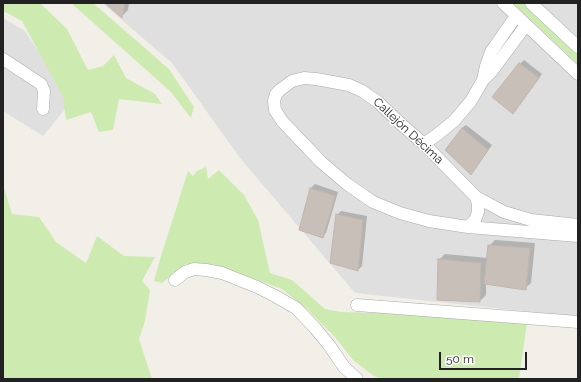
<!DOCTYPE html>
<html>
<head>
<meta charset="utf-8">
<style>
  body { margin:0 }
  #map { position:relative; width:581px; height:382px; overflow:hidden; background:#f2efe9; font-family:Raleway,sans-serif }
  canvas { display:block }
  .frame { position:absolute; inset:0; border:4px solid #222; pointer-events:none }
  .scale { position:absolute; left:439px; top:352px; width:88px; height:18px; box-sizing:border-box; border:2px solid #222; border-top:0; padding-left:5px; font-size:12px; line-height:14px; white-space:nowrap; color:#222; -webkit-text-stroke:3px #fff; paint-order:stroke }
</style>
</head>
<body>
<div id="map">
<canvas width="581" height="382"></canvas>
<div class="frame"></div>
<div class="scale">50 m</div>
</div>
<script>
const context = document.querySelector('canvas').getContext('2d');
context.lineJoin = 'round';
function paint(path, color) { context.fillStyle = color; context.fill(path, 'evenodd'); }
const poly = rows => new Path2D(rows.map(r => 'M' + r).join(''));
function stroke(path, color, width, dash) { context.strokeStyle = color; context.lineWidth = width; context.lineCap = dash ? 'butt' : 'round'; context.setLineDash(dash || []); context.stroke(path); }
function write(font, color, halo, rows, align = 'center') {
  context.font = font + ' Raleway,sans-serif'; context.lineWidth = 3; context.setLineDash([]); context.textBaseline = 'middle'; context.strokeStyle = halo; context.fillStyle = color; for (const [text, x, y, turn = 0] of rows) {
    context.save(); context.translate(x, y); context.rotate((+turn || 0) * Math.PI / 180); context.textAlign = isNaN(turn) ? turn : align; if (halo) context.strokeText(text, 0, 0); context.fillText(text, 0, 0); context.restore();
  }
}
paint(poly([
  [102,3,578,3,578,317,355,293,240,158,172,63],
  [3,18,25,31,71,102,43,136,3,111]
]), '#e0dfdf');
paint(poly([
  [3,3,40,3,67,29,88,70,103,66,114,55,126,78,155,94,162,104,119,99,113,130,99,132,91,112,66,120,63,97,22,21,3,11],
  [71,3,93,3,169,69,194,107,191,118,171,92],
  [513,3,523,3,578,54,578,64],
  [206,167,208,179,219,170,244,195,258,220,270,273,292,280,325,309,341,312,413,314,527,323,519,379,381,379,374,376,353,360,335,337,307,309,282,289,212,264,185,264,162,283,154,281,161,256,188,171,193,176,197,171],
  [3,184,12,214,39,217,56,242,86,263,97,236,124,256,155,257,142,281,150,290,145,321,139,339,152,379,3,379]
]), '#cdebb0');
paint(poly([
  [106,3,129,3,128,10,122,16],
  [524,60,542,74,516,109,520,64],
  [466,125,492,145,475,169,462,128],
  [315,184,338,192,326,233,322,237,300,229,311,188],
  [341,211,367,216,362,266,358,270,337,215],
  [495,240,535,243,531,283,525,288,486,283,486,295,480,301,439,260,445,254,488,258,489,246]
]), '#0003');
const building = poly([
  [105,3,125,3,122,18,105,3],
  [519,63,539,78,513,114,492,97,519,63],
  [462,128,488,150,471,175,445,150,462,128],
  [310,188,335,196,323,238,299,230,310,188],
  [336,214,363,220,358,271,330,263,336,214],
  [488,245,530,248,526,290,484,284,488,245],
  [438,259,481,263,480,302,437,300,438,259]
]);
paint(building, '#c7bfb8');
stroke(building, '#c4b6ab', 1);
const minor = poly([
  [503,3,578,74],
  [531,3,578,47],
  [3,59,41,84,44,91,43,109],
  [483,80,492,71,526,25],
  [424,144,438,134,454,121,471,101,483,80,486,66,491,52,516,16],
  [578,225,531,220,504,212,476,197,424,144,402,125,378,102,362,91,349,85,316,79,304,78,292,81,280,90,276,94,274,101,275,110,282,121,321,162,347,184,373,202,400,213,429,221,468,227,578,236],
  [468,227,475,220,478,212,478,204,476,197],
  [175,280,185,272,194,269,206,270,222,273,257,287,275,296,296,308,315,328,329,345,344,367,357,379],
  [357,305,578,322]
]);
stroke(minor, '#a9a9a9', 13);
stroke(minor, '#fff', 12);
write('12px', '#222', '#fff', [
  ["Callejón Décima",408,131,43]
]);
</script>
</body>
</html>
